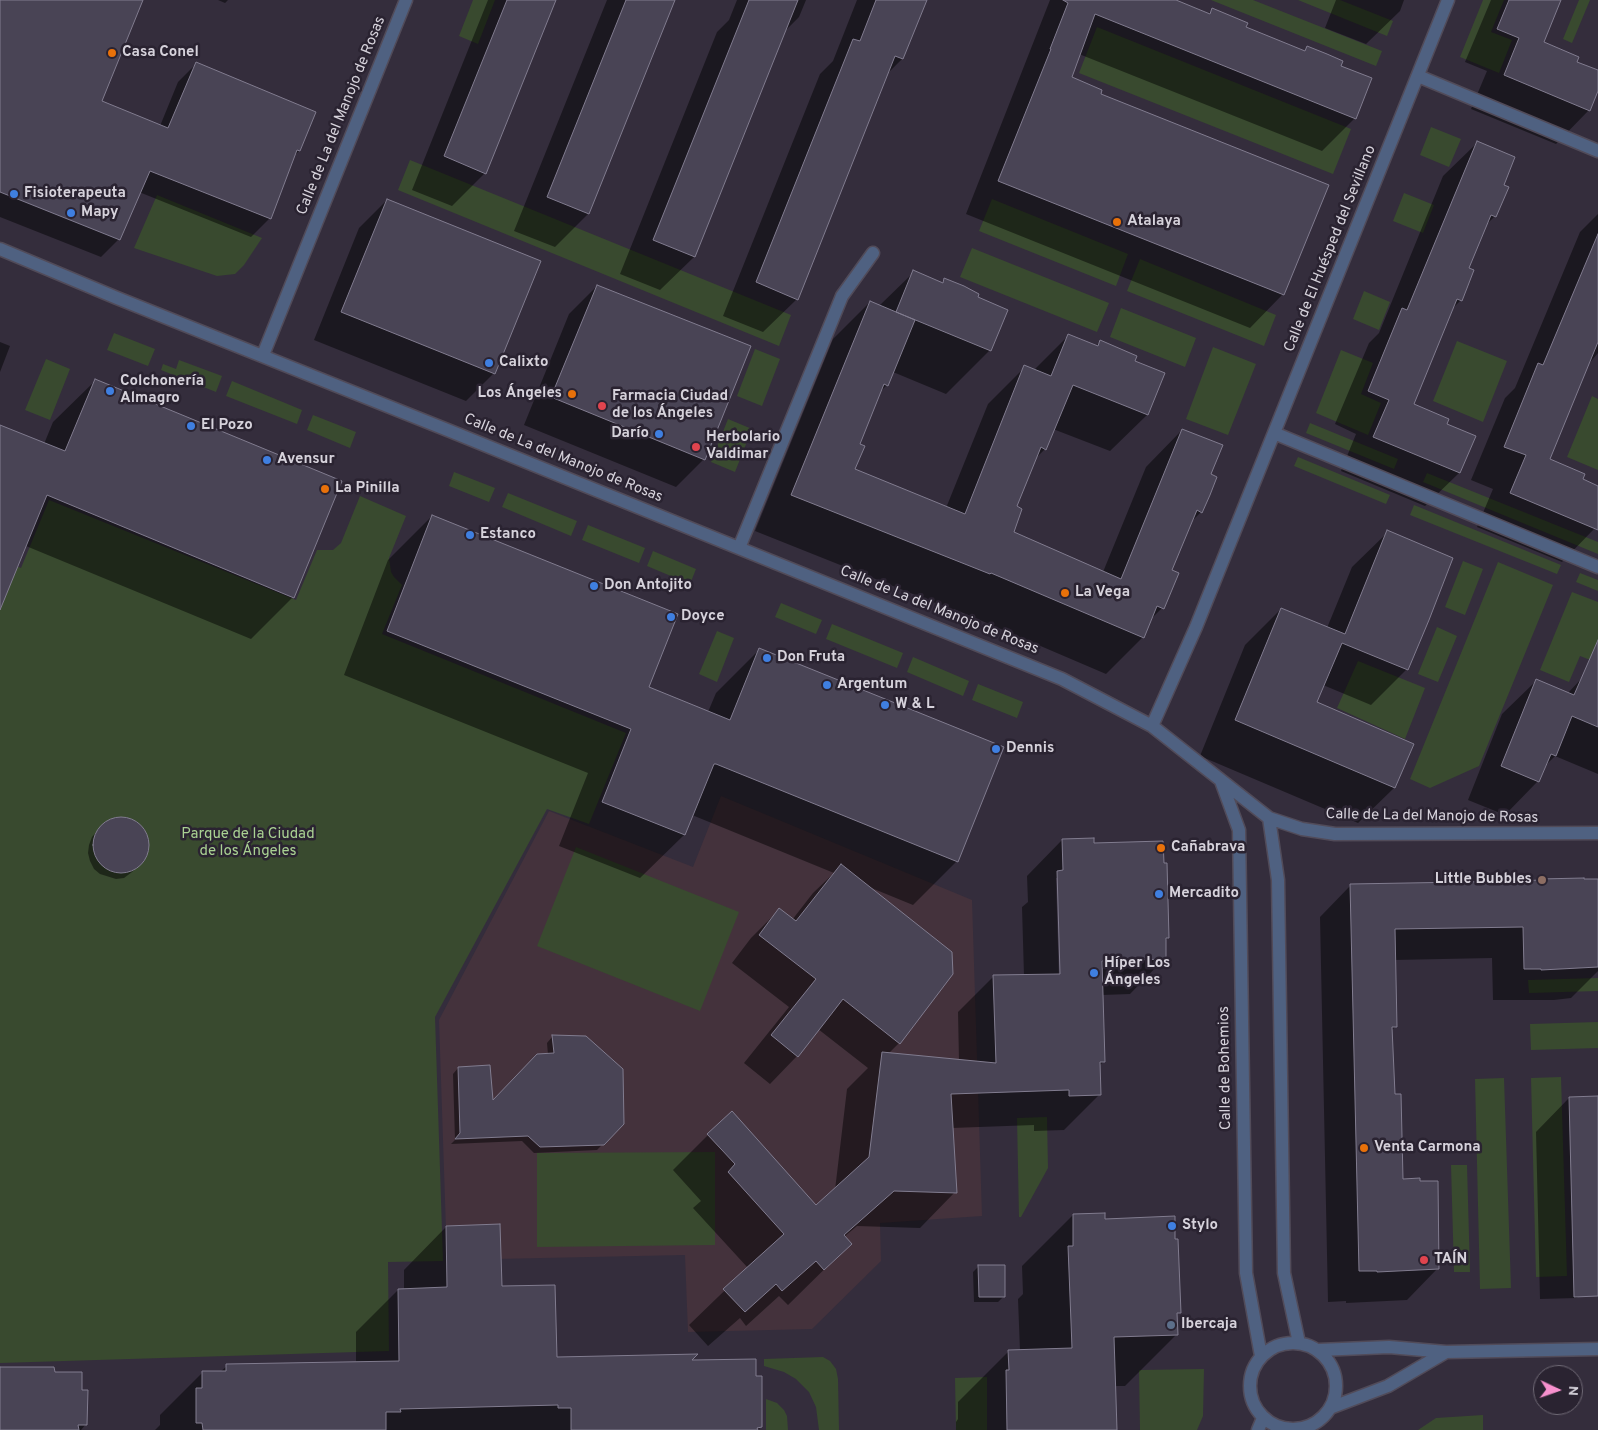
<!DOCTYPE html>
<html>
<head>
<meta charset="utf-8">
<style>
  body { margin:0 }
  #map { position:relative; width:1598px; height:1430px; overflow:hidden; background:#342d3c; font-family:Overpass,sans-serif }
  canvas { display:block }
  .north { position:absolute; left:1533px; top:1365px; width:50px; height:50px; box-sizing:border-box; background:#2a2331; border:1px solid #6f6975; border-radius:50%; rotate:93deg; font-size:14px; font-weight:700; line-height:20px; text-align:center; color:#d6d2db }
  .north::after { content:''; display:block; margin:auto; width:18px; height:22px; background:#f790ce; clip-path:polygon(50% 0,100% 100%,50% 72%,0 100%) }
</style>
</head>
<body>
<div id="map">
<canvas width="1598" height="1430"></canvas>
<div class="north">N</div>
</div>
<script>
const context = document.querySelector('canvas').getContext('2d');
context.lineJoin = 'round';
function paint(path, color) { context.fillStyle = color; context.fill(path, 'evenodd'); }
const poly = rows => new Path2D(rows.map(r => 'M' + r).join(''));
function stroke(path, color, width, dash) { context.strokeStyle = color; context.lineWidth = width; context.lineCap = dash ? 'butt' : 'round'; context.setLineDash(dash || []); context.stroke(path); }
function write(font, color, halo, rows, align = 'center') {
  context.font = font + ' Overpass,sans-serif'; context.lineWidth = 5; context.setLineDash([]); context.textBaseline = 'middle'; context.strokeStyle = halo; context.fillStyle = color; for (const [text, x, y, turn = 0] of rows) {
    context.save(); context.translate(x, y); context.rotate((+turn || 0) * Math.PI / 180); context.textAlign = isNaN(turn) ? turn : align; if (halo) context.strokeText(text, 0, 0); context.fillText(text, 0, 0); context.restore();
  }
}
paint(poly([
  [721,796,972,900,982,1216,880,1223,881,1261,812,1329,688,1332,685,1255,447,1260,439,1020,549,811,693,867]
]), '#44323c');
paint(poly([
  [473,0,495,0,478,44,459,36],
  [1211,0,1253,0,1382,51,1376,66],
  [1298,0,1340,0,1393,21,1387,36],
  [1483,0,1504,0,1491,32,1512,40,1499,73,1460,57],
  [1579,0,1590,0,1572,43,1563,39],
  [1097,27,1351,129,1333,174,1079,73],
  [1431,127,1461,139,1449,167,1420,155],
  [410,160,791,315,779,346,398,190],
  [1404,193,1434,205,1423,233,1393,221],
  [157,195,262,238,244,265,235,274,217,276,134,248],
  [992,199,1128,254,1116,286,979,231],
  [972,248,1109,303,1097,332,960,277],
  [1140,259,1276,315,1264,346,1127,291],
  [1364,291,1390,302,1379,330,1353,319],
  [1121,308,1196,338,1185,367,1110,337],
  [114,333,155,349,148,366,107,350],
  [1457,341,1507,361,1483,422,1433,401],
  [1213,347,1256,364,1228,435,1186,419],
  [755,349,780,359,762,406,737,396],
  [1341,350,1373,363,1361,394,1381,403,1368,435,1316,413],
  [46,359,70,369,50,420,25,410],
  [179,360,222,376,216,392,161,370,163,364,176,369],
  [232,381,302,410,297,424,226,396],
  [1592,396,1598,399,1598,470,1567,457],
  [313,415,356,432,350,448,307,430],
  [728,419,752,429,735,472,711,462],
  [1310,423,1398,459,1394,469,1306,433],
  [1298,457,1390,495,1386,504,1294,466],
  [454,472,495,488,489,502,449,486],
  [1427,473,1598,542,1598,554,1423,482],
  [508,493,577,521,571,536,502,507],
  [360,496,406,516,389,558,391,572,394,577,402,585,382,634,626,733,589,824,547,809,435,1017,443,1261,388,1262,389,1351,0,1363,0,560,21,568,49,500,296,600,317,550,333,550,341,543],
  [1414,505,1561,565,1557,574,1410,515],
  [588,525,645,548,639,563,582,540],
  [653,551,696,569,690,584,647,566],
  [1463,561,1483,569,1465,615,1445,607],
  [1498,562,1553,585,1479,766,1430,788,1410,779],
  [1580,573,1598,580,1598,591,1576,582],
  [1572,592,1598,602,1598,663,1580,656,1569,682,1540,670],
  [781,603,822,620,816,634,775,617],
  [832,624,903,653,897,668,826,639],
  [1437,627,1457,636,1438,682,1418,674],
  [717,631,734,638,717,682,699,674],
  [913,657,969,681,963,696,907,672],
  [1358,661,1425,688,1405,739,1337,708],
  [978,684,1023,702,1017,718,972,700],
  [576,847,739,912,700,1011,537,946],
  [1598,978,1598,991,1529,993,1528,980],
  [1598,1022,1598,1048,1531,1050,1530,1024],
  [1561,1077,1567,1276,1536,1277,1531,1078],
  [1504,1078,1511,1288,1480,1289,1475,1079],
  [1047,1117,1048,1168,1021,1217,1019,1217,1017,1118],
  [715,1152,715,1245,537,1247,537,1153],
  [1451,1165,1467,1165,1470,1272,1454,1272],
  [823,1357,830,1361,836,1369,838,1379,839,1430,819,1430,816,1407,809,1392,796,1379,784,1372,764,1366,764,1359],
  [1204,1369,1203,1416,1197,1430,1140,1430,1139,1370],
  [987,1377,987,1430,956,1430,955,1378],
  [766,1399,777,1403,784,1410,787,1416,788,1430,766,1430],
  [1483,1415,1483,1430,1418,1430,1436,1418]
]), '#394a2f');
paint(poly([
  [0,0,141,0,100,102,160,126,178,82,196,64,314,113,299,151,294,156,269,219,251,237,139,192,119,239,101,257,0,217],
  [218,0,228,0,225,3],
  [488,0,555,0,485,173,452,206,412,190],
  [607,0,673,0,588,214,555,247,514,231],
  [737,0,806,0,799,17,784,32,694,257,660,290,620,274,717,32,729,20],
  [857,0,926,0,902,59,887,74,797,299,763,332,723,316,820,74,833,61],
  [1050,0,1173,0,1208,14,1213,9,1245,28,1303,52,1307,48,1340,66,1355,118,1322,151,1079,54,1070,78,1099,95,1283,294,1250,328,966,214],
  [1336,0,1404,0,1400,11,1366,44,1325,28],
  [1491,0,1559,0,1543,43,1576,62,1598,72,1598,88,1589,110,1556,144,1471,109,1487,71,1465,62],
  [1477,143,1502,185,1495,216,1485,226,1468,269,1461,300,1451,310,1412,405,1445,425,1474,436,1459,473,1425,506,1341,471,1356,434,1335,424,1369,343,1379,333,1443,176],
  [387,200,494,373,466,401,314,340,359,228],
  [1598,214,1598,353,1587,366,1548,460,1582,480,1598,487,1598,522,1595,528,1562,562,1477,527,1493,489,1471,480,1505,398,1515,388,1580,232],
  [914,272,941,283,945,280,976,298,990,350,946,394,893,372,887,385,879,393,858,444,854,470,946,508,988,404,1025,367,1034,370,1069,335,1096,346,1100,342,1134,361,1163,374,1147,415,1110,451,1053,429,1045,449,1035,459,1016,507,1012,533,1103,572,1146,467,1182,430,1210,475,1201,512,1190,523,1170,571,1162,608,1150,620,1143,637,1106,674,954,609,953,610,755,531,833,339,870,302,879,306],
  [597,286,704,459,676,487,524,425,569,314],
  [0,342,10,346,0,372],
  [96,380,293,597,251,639,26,546,0,583,0,426,44,444,53,422],
  [432,516,647,688,708,712,716,693,760,649,957,861,913,905,869,887,899,1043,888,1054,959,1061,958,1012,994,976,1024,976,1022,907,1028,902,1027,876,1062,840,1093,844,1168,938,1165,941,1165,958,1130,994,1102,995,1104,1061,1099,1066,1099,1095,1064,1130,1034,1131,1034,1125,952,1128,955,1192,920,1228,857,1226,844,1237,850,1244,788,1305,779,1296,746,1326,740,1318,708,1346,689,1325,748,1268,693,1208,701,1201,673,1170,708,1135,816,1206,835,1190,847,1089,868,1068,818,1029,797,1056,770,1084,744,1063,789,1007,732,963,751,938,779,910,792,920,813,893,834,873,692,815,684,835,640,878,559,846,588,773,344,675,388,560],
  [1056,878,1059,878,1061,980,1059,980],
  [1388,532,1407,669,1371,705,1323,685,1316,703,1394,788,1358,823,1200,756,1245,645,1281,609,1327,628,1352,567],
  [1583,677,1598,683,1598,774,1555,756,1544,767,1538,781,1505,815,1468,800,1502,714,1536,681,1567,694],
  [121,818,130,820,139,824,145,831,148,840,148,850,145,859,132,872,124,878,116,879,100,874,94,869,90,861,88,853,89,845,92,837,98,830,112,820],
  [1598,879,1598,971,1571,998,1554,1000,1493,1000,1492,958,1394,960,1396,1026,1391,1031,1394,1095,1401,1180,1438,1268,1407,1300,1346,1303,1346,1301,1328,1302,1320,917,1351,885,1522,882,1539,880],
  [552,1037,623,1123,597,1150,534,1153,522,1141,451,1144,455,1140,453,1074,458,1068,492,1102,548,1055,547,1043],
  [1569,1098,1598,1098,1598,1277,1577,1298,1540,1299,1536,1132],
  [1073,1215,1104,1220,1179,1312,1175,1316,1176,1335,1125,1386,1115,1386,1116,1430,956,1430,956,1422,958,1419,958,1402,1009,1351,1020,1351,1018,1299,1023,1294,1022,1266],
  [446,1227,501,1287,556,1358,689,1361,755,1377,761,1427,758,1430,155,1430,160,1425,160,1415,202,1373,220,1372,227,1366,356,1363,356,1332,398,1290,404,1290,404,1270],
  [979,1266,1004,1296,998,1302,974,1302,973,1272],
  [0,1368,53,1374,81,1391,86,1424,81,1430,0,1430]
]), '#0007');
const building = poly([
  [0,0,143,0,102,101,168,128,196,62,316,112,300,151,297,150,271,219,150,171,120,240,0,192,0,0],
  [507,0,556,0,486,174,444,156,507,0],
  [626,0,675,0,589,214,547,197,626,0],
  [749,0,798,0,695,257,653,240,749,0],
  [876,0,927,0,903,59,895,56,798,300,756,282,853,39,860,41,876,0],
  [1063,0,1176,0,1210,14,1212,8,1248,23,1246,27,1305,51,1307,46,1327,54,1343,61,1341,66,1372,78,1356,119,1095,14,1072,77,1102,90,1101,94,1329,185,1284,295,998,181,1051,49,1050,49,1068,3,1063,0],
  [1509,0,1561,0,1544,42,1579,57,1577,62,1598,70,1598,91,1590,111,1504,75,1519,38,1497,29,1509,0],
  [1477,141,1515,157,1504,185,1509,187,1496,217,1491,215,1469,268,1474,270,1462,301,1457,299,1414,404,1449,419,1447,424,1476,436,1460,473,1373,437,1389,400,1368,391,1402,308,1407,310,1477,141],
  [387,199,541,261,495,374,341,312,387,199],
  [1598,234,1598,342,1550,459,1585,474,1583,479,1598,486,1598,530,1510,493,1526,455,1504,447,1538,363,1543,365,1598,234],
  [913,270,943,283,944,278,964,286,979,294,978,297,1008,310,991,351,896,312,913,270],
  [597,285,751,346,705,460,551,397,597,285],
  [870,301,915,320,888,386,884,384,860,444,865,446,855,469,965,514,1024,365,1051,376,1068,334,1098,346,1100,340,1137,356,1135,361,1165,373,1148,415,1073,385,1046,450,1041,447,1017,506,1022,509,1014,532,1121,579,1182,429,1223,445,1211,474,1217,477,1210,495,1202,513,1197,510,1172,570,1179,573,1164,609,1157,606,1144,638,991,573,990,574,791,495,870,301],
  [95,379,342,481,294,598,47,495,0,610,0,425,65,451,95,379],
  [432,515,678,614,649,687,730,720,759,648,1004,747,958,862,716,764,714,764,685,835,602,802,631,729,387,631,432,515],
  [1387,530,1453,558,1429,620,1408,670,1342,643,1317,702,1414,744,1395,788,1235,720,1281,608,1345,634,1387,530],
  [1598,640,1598,727,1572,716,1556,756,1551,754,1539,782,1501,766,1536,679,1574,695,1598,640],
  '93 845a28 28 0 1 1 56 0a28 28 0 1 1-56 0Z',
  [1094,838,1094,843,1163,841,1164,863,1167,863,1169,938,1166,938,1166,959,1102,961,1105,1062,1100,1062,1101,1095,1069,1096,1069,1090,951,1094,957,1193,894,1191,844,1235,852,1244,824,1270,816,1261,782,1291,776,1284,745,1312,723,1289,784,1234,728,1172,735,1164,707,1134,732,1111,816,1205,869,1157,882,1052,996,1063,993,975,1060,974,1057,871,1063,870,1062,839,1094,838],
  [841,864,952,952,953,974,900,1044,843,999,798,1057,771,1035,816,979,759,935,779,908,796,921,841,864],
  [1584,878,1584,879,1598,879,1598,967,1541,970,1541,969,1524,969,1523,927,1395,929,1397,1027,1392,1027,1395,1094,1401,1094,1403,1179,1420,1178,1420,1181,1438,1181,1439,1269,1377,1272,1377,1271,1359,1271,1350,884,1522,881,1539,880,1539,879,1584,878],
  [552,1035,586,1036,623,1069,624,1124,604,1145,540,1147,528,1136,455,1139,460,1133,458,1067,490,1065,493,1100,537,1054,554,1053,552,1035],
  [1598,1096,1598,1296,1574,1297,1569,1097,1598,1096],
  [1105,1213,1105,1219,1175,1216,1175,1239,1178,1239,1181,1313,1177,1313,1178,1335,1114,1337,1117,1430,1007,1430,1006,1370,1009,1370,1008,1350,1072,1348,1068,1246,1073,1246,1073,1214,1105,1213],
  [500,1224,502,1286,555,1285,557,1357,698,1354,692,1360,756,1359,756,1376,762,1376,762,1427,757,1428,758,1430,571,1430,571,1408,558,1408,558,1405,400,1409,401,1412,386,1412,386,1430,203,1430,202,1423,196,1423,196,1388,202,1388,202,1371,226,1371,226,1364,399,1361,398,1289,447,1287,446,1226,500,1224],
  [978,1265,1005,1265,1005,1297,979,1297,978,1265],
  [0,1367,54,1367,55,1372,82,1372,82,1390,88,1390,87,1425,78,1425,79,1430,0,1430,0,1367]
]);
paint(building, '#494455');
stroke(building, '#817c8f', 1);
const minor = poly([
  [1418,76,1598,151],
  [0,249,117,298,450,431,1062,679,1152,726,1269,818,1302,829,1335,834,1598,833],
  [263,355,406,0],
  [1274,433,1598,567],
  [739,548,842,296,873,253],
  [1152,726,1196,627,1448,0],
  [1221,781,1239,830,1246,1273,1261,1356],
  [1269,818,1278,880,1284,1273,1299,1343],
  '1250 1386a43 43 0 1 1 86 0a43 43 0 1 1-86 0Z',
  [1319,1350,1389,1347,1446,1352,1598,1349],
  [1330,1408,1388,1386,1446,1352],
  [1258,1430,1263,1418]
]);
stroke(minor, '#514b59', 15);
stroke(minor, '#4f6181', 12);
for (const [x, y, r, color] of [
  [112,53,5,"#e8710a"],
  [14,194,5,"#3f7fe0"],
  [71,213,5,"#3f7fe0"],
  [1117,222,5,"#e8710a"],
  [489,363,5,"#3f7fe0"],
  [110,391,5,"#3f7fe0"],
  [572,394,5,"#e8710a"],
  [602,406,5,"#e0444e"],
  [191,426,5,"#3f7fe0"],
  [659,434,5,"#3f7fe0"],
  [696,447,5,"#e0444e"],
  [267,460,5,"#3f7fe0"],
  [325,489,5,"#e8710a"],
  [470,535,5,"#3f7fe0"],
  [594,586,5,"#3f7fe0"],
  [1065,593,5,"#e8710a"],
  [671,617,5,"#3f7fe0"],
  [767,658,5,"#3f7fe0"],
  [827,685,5,"#3f7fe0"],
  [885,705,5,"#3f7fe0"],
  [996,749,5,"#3f7fe0"],
  [1161,848,5,"#e8710a"],
  [1542,880,5,"#8d6e63"],
  [1159,894,5,"#3f7fe0"],
  [1094,973,5,"#3f7fe0"],
  [1364,1148,5,"#e8710a"],
  [1172,1226,5,"#3f7fe0"],
  [1424,1260,5,"#e0444e"],
  [1171,1325,5,"#5c6f8a"]
]) { const dot = new Path2D(); dot.arc(x, y, r, 0, 2 * Math.PI); context.fillStyle = color; context.fill(dot); stroke(dot, '#2a2331', 2); }
write('bold 15px', '#d6d2db', '#2a2331', [
  ["Casa Conel",122,53],
  ["Fisioterapeuta",24,194],
  ["Mapy",81,213],
  ["Atalaya",1127,222],
  ["Calixto",499,363],
  ["Colchonería",120,382],
  ["Almagro",120,399],
  ["Los Ángeles",562,394,"right"],
  ["Farmacia Ciudad",612,397],
  ["de los Ángeles",612,414],
  ["El Pozo",201,426],
  ["Darío",649,434,"right"],
  ["Herbolario",706,438],
  ["Valdimar",706,455],
  ["Avensur",277,460],
  ["La Pinilla",335,489],
  ["Estanco",480,535],
  ["Don Antojito",604,586],
  ["La Vega",1075,593],
  ["Doyce",681,617],
  ["Don Fruta",777,658],
  ["Argentum",837,685],
  ["W & L",895,705],
  ["Dennis",1006,749],
  ["Cañabrava",1171,848],
  ["Little Bubbles",1532,880,"right"],
  ["Mercadito",1169,894],
  ["Híper Los",1104,964],
  ["Ángeles",1104,981],
  ["Venta Carmona",1374,1148],
  ["Stylo",1182,1226],
  ["TAÍN",1434,1260],
  ["Ibercaja",1181,1325]
], 'left');
write('15px', '#d6d2db', '#2a2331', [
  ["Calle de La del Manojo de Rosas",342,116,-68],
  ["Calle de El Huésped del Sevillano",1331,249,-68],
  ["Calle de La del Manojo de Rosas",563,459,22],
  ["Calle de La del Manojo de Rosas",939,611,22],
  ["Calle de La del Manojo de Rosas",1432,817,1],
  ["Calle de Bohemios",1226,1068,-91]
]);
write('15px', '#a9d192', '#2a2331', [
  ["Parque de la Ciudad",248,835],
  ["de los Ángeles",248,852]
]);
</script>
</body>
</html>
